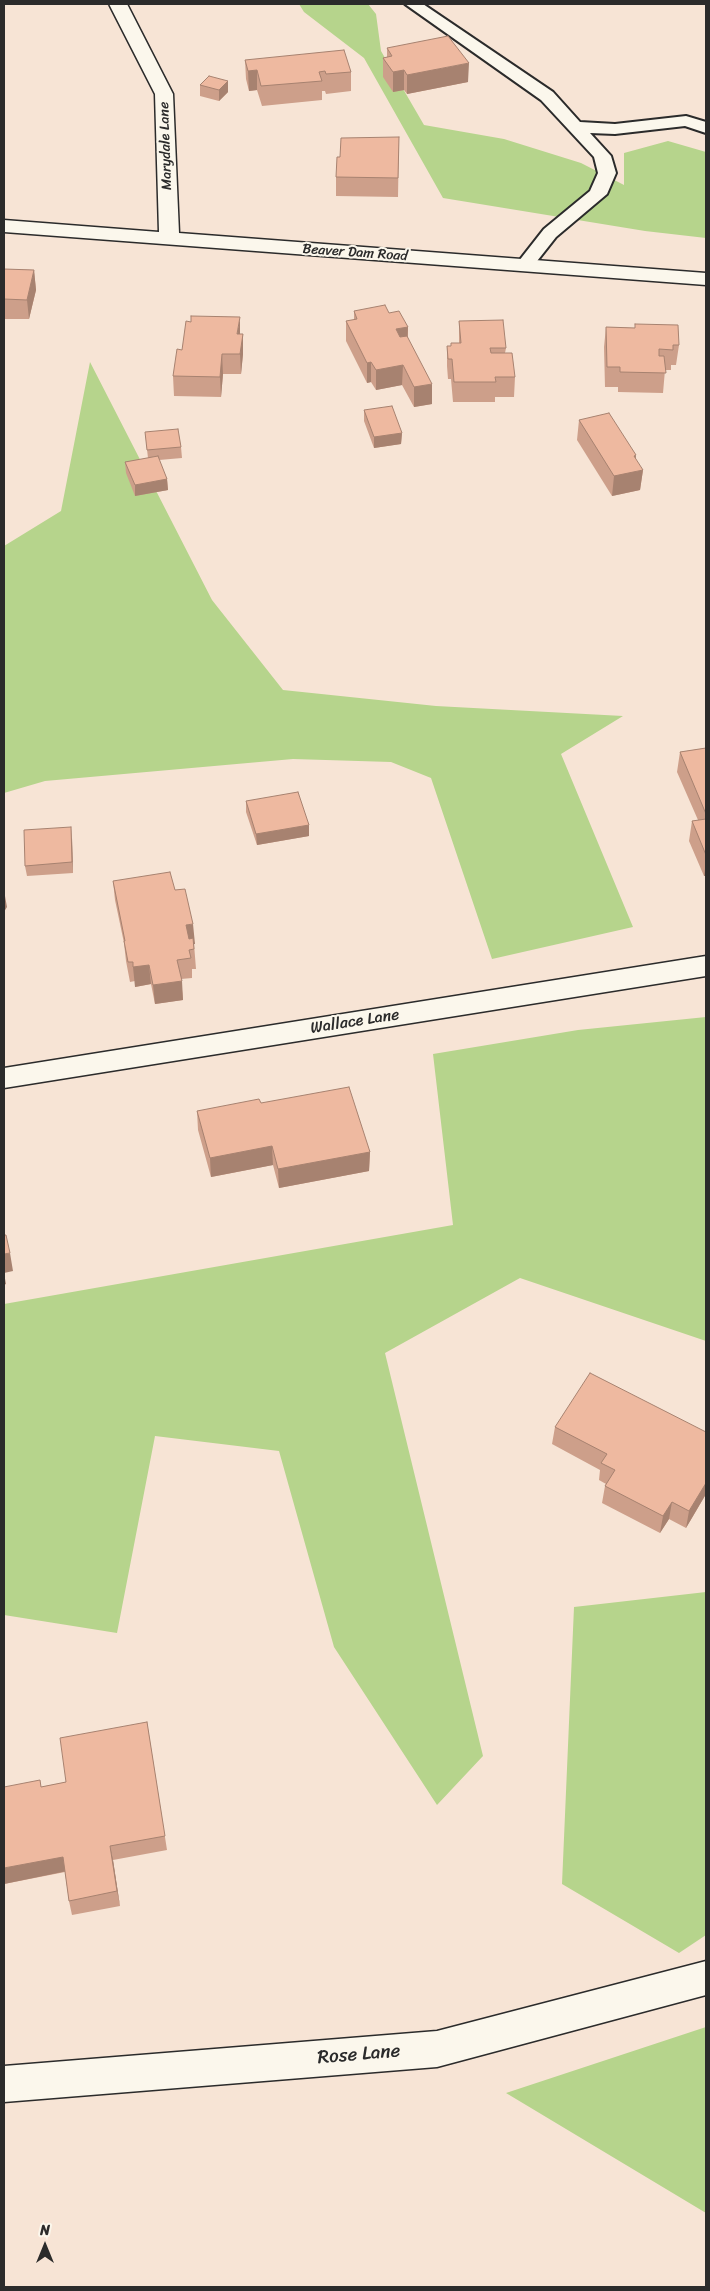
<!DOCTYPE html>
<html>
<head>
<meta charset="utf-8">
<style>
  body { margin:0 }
  #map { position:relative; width:710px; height:2291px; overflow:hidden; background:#f7e4d5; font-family:Sriracha,sans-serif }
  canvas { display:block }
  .frame { position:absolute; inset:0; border:5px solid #2b2b2b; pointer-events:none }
  .north { position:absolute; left:20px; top:2221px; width:50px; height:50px; -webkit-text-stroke:4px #fbf7ec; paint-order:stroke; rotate:0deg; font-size:14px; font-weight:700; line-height:20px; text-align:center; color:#2b2b2b }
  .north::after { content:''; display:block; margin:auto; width:18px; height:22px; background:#2b2b2b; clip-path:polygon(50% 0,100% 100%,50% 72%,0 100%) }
</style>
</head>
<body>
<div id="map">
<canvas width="710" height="2291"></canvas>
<div class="frame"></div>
<div class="north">N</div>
</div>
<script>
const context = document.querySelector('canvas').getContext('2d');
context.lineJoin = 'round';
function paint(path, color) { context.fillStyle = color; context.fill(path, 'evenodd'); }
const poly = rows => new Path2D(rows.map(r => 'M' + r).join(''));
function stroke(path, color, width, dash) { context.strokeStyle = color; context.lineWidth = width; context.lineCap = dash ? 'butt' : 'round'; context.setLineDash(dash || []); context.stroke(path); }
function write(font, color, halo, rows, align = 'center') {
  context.font = font + ' Sriracha,sans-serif'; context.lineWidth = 4; context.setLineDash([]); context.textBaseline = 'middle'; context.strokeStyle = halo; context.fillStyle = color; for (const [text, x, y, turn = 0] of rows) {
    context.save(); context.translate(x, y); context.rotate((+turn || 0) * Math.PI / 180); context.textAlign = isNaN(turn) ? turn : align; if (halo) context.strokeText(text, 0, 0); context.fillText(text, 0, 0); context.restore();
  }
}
paint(poly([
  [299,4,368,4,376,14,381,51,424,125,504,139,581,163,624,185,624,153,668,141,706,152,706,238,645,231,443,198,364,58,304,12],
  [90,362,212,600,283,690,436,706,623,716,561,754,633,927,492,959,431,778,391,762,293,759,45,781,4,793,4,546,61,511],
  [706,1017,706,1341,520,1278,385,1353,483,1756,437,1805,334,1647,279,1451,155,1436,117,1633,4,1615,4,1304,453,1225,433,1054,578,1030],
  [706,1592,706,1935,679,1953,562,1884,574,1607],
  [706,2027,706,2213,506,2093]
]), '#b6d48c');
const lane = poly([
  [405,4,423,4,553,92,580,122,615,124,686,116,706,122,706,133,685,126,615,134,590,133,611,156,616,173,607,194,556,237,530,270,518,270,515,266,544,229,590,191,598,173,594,157,541,100,405,4]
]);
const street = poly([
  [109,4,127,4,173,94,179,233,706,273,706,285,4,232,4,220,159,232,155,94,109,4],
  [706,956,706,976,4,1088,4,1068,706,956],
  [706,1961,706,1995,437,2067,4,2102,4,2066,437,2031,706,1961]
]);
stroke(lane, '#2b2b2b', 4);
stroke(street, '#2b2b2b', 3);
paint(lane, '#fbf7ec');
paint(street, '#fbf7ec');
paint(poly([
  [387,48,468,82,407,94,404,90,393,92,383,77,383,58,387,57],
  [245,60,351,72,351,91,326,94,325,91,322,91,322,100,262,106,257,90,249,91,246,79],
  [228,81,228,92,219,101,200,96,200,85],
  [399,137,398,197,336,196,336,177,340,157],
  [4,269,34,270,36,290,29,319,4,319],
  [354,311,389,313,408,327,408,338,432,404,414,407,402,385,376,390,371,382,367,383,346,341,346,321,354,320],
  [459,321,506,348,505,353,515,377,514,397,495,397,495,402,453,402,451,379,448,379,447,366,447,346,451,346,459,343],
  [635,324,679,345,676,365,671,365,671,370,665,370,663,393,618,392,618,387,605,387,604,347,606,327,635,328],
  [240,334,243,334,243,354,241,374,223,374,221,397,174,396,173,376,182,350],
  [364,410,402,433,401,444,374,448,364,421],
  [579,420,643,470,640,490,612,496,577,440],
  [145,432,181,447,182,458,159,460,167,479,168,490,135,496,126,473,125,462,148,458],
  [706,748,706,876,704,876,689,841,692,821,698,820,677,772,680,752],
  [246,801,309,825,309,836,257,845,246,812],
  [72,838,73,873,27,876,25,866],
  [113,881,175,890,195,944,194,944,196,969,192,969,192,978,181,979,183,1000,155,1004,151,984,135,987,135,981,130,982,126,961,124,943,115,900],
  [261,1103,370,1152,369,1171,279,1188,273,1165,211,1177,198,1130,197,1111],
  [555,1427,706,1432,706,1494,686,1528,669,1519,660,1533,602,1503,605,1486,606,1484,599,1480,600,1470,552,1444],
  [147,1722,167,1850,113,1860,120,1906,72,1915,69,1901,65,1872,4,1884,40,1780,41,1787,66,1782]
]), '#cd9f8a');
paint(poly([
  [469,63,468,82,407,94,407,75],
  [257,70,257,90,249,91,248,71],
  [404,70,404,90,393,92,393,72],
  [228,81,228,92,219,101,219,90],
  [34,270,36,290,29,319,27,300],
  [240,317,240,337,237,334],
  [408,327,407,347,395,349,396,329],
  [243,334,243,354,241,374,240,354],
  [222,354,223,374,221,397,220,377],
  [371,362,371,382,367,383,367,363],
  [403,365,402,385,376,390,376,370],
  [432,384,432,404,414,407,414,387],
  [402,433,401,444,374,448,374,437],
  [636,455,635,472,643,470,640,490,612,496,614,476,634,456],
  [167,479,168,490,135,496,135,485],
  [309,825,309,836,257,845,256,834],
  [71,827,72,838,73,873,72,862],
  [706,862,706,876,704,876],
  [5,896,7,907,4,912,4,898],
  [193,924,195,944,187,945,186,925],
  [149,965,151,984,135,987,133,967],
  [182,981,183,1000,155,1004,153,985],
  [272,1146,273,1165,211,1177,210,1158],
  [370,1152,369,1171,279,1188,278,1169],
  [10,1253,13,1271,4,1273,6,1284,4,1285,4,1254],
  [706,1483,706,1494,686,1528,689,1511],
  [672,1502,669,1519,660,1533,663,1516],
  [110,1846,113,1860,120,1906,117,1891],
  [63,1857,67,1871,4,1884,4,1868]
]), '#a78270');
const building = poly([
  [448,36,469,63,407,75,404,70,393,72,383,58,392,56,387,48,448,36],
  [344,50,351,72,326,74,325,71,319,72,322,81,261,86,257,70,248,71,245,60,344,50],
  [209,76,228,81,219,90,200,85,209,76],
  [399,137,398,178,336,177,337,157,340,157,341,138,399,137],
  [4,269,34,270,27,300,4,299,4,269],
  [385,305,389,313,399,311,408,327,396,329,400,337,407,336,432,384,414,387,403,365,376,370,371,362,367,363,346,321,357,319,354,311,385,305],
  [191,316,240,317,237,334,243,334,240,354,222,354,220,377,173,376,177,349,182,350,186,321,191,322,191,316],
  [503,320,506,348,490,348,491,353,512,353,515,377,495,377,496,382,454,382,452,359,448,359,447,346,451,346,451,343,461,343,459,321,503,320],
  [635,324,678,325,679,345,673,345,673,350,659,349,659,356,664,356,666,373,620,372,620,367,607,367,606,327,635,328,635,324],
  [392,406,402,433,374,437,364,410,392,406],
  [609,413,636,455,634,456,643,470,614,476,579,420,609,413],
  [178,429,181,447,147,450,145,432,178,429],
  [158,456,167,479,135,485,125,462,158,456],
  [706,748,706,814,680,752,706,748],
  [298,792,309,825,256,834,246,801,298,792],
  [706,819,706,855,692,821,706,819],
  [71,827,72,862,25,866,24,830,71,827],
  [170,872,175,890,185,889,193,924,186,925,189,939,193,938,194,949,189,950,191,958,177,960,182,981,153,985,149,965,133,967,133,962,128,962,124,941,125,941,113,881,170,872],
  [349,1087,370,1152,278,1169,272,1146,210,1158,197,1111,259,1099,261,1103,349,1087],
  [4,1235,6,1235,10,1253,4,1254,4,1235],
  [590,1373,706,1432,706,1483,689,1511,672,1502,663,1516,605,1486,615,1470,601,1463,607,1454,555,1427,590,1373],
  [147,1722,165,1836,110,1846,117,1891,69,1901,63,1857,4,1868,4,1787,40,1780,41,1787,66,1782,60,1738,147,1722]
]);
paint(building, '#eeb9a0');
stroke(building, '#a78270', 1);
write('14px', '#2b2b2b', '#fbf7ec', [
  ["Marydale Lane",166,146,-92],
  ["Beaver Dam Road",355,253,4]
]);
write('16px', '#2b2b2b', '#fbf7ec', [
  ["Wallace Lane",355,1022,-9]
]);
write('19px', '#2b2b2b', '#fbf7ec', [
  ["Rose Lane",359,2055,-5]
]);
</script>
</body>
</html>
